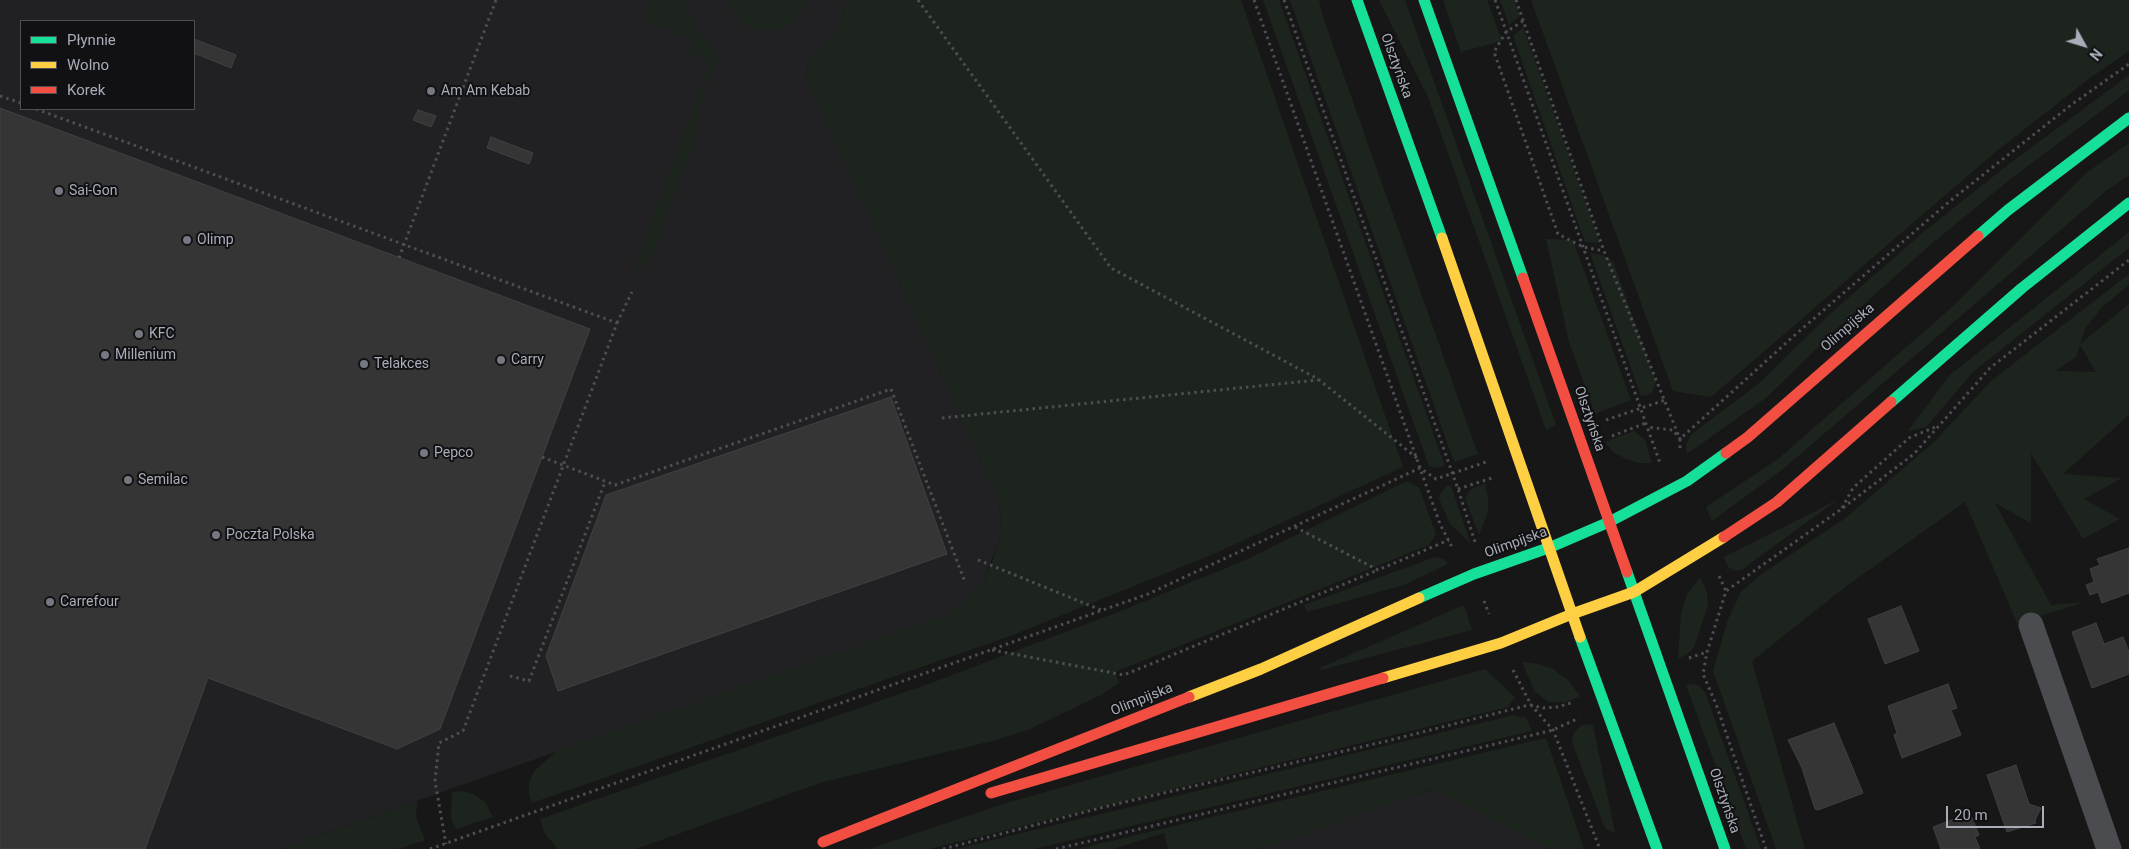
<!DOCTYPE html>
<html>
<head>
<meta charset="utf-8">
<style>
  body { margin:0 }
  #map { position:relative; width:2129px; height:849px; overflow:hidden; background:#171717; font-family:Roboto,sans-serif }
  canvas { display:block }
  .legend { position:absolute; left:20px; top:20px; width:175px; height:90px; box-sizing:border-box; background:#111113; border:1px solid #4d4f55; margin:0; padding:6px 9px; list-style:none; font-size:15px; color:#a8adb8 }
  .legend li { display:flex; align-items:center; gap:10px; height:25px }
  .legend b { width:25px; border:1px solid #4d4f55 }
  .north { position:absolute; left:2059px; top:20px; width:50px; height:50px; -webkit-text-stroke:4px #111113; paint-order:stroke; rotate:129deg; font-size:14px; font-weight:700; line-height:20px; text-align:center; color:#a8adb8 }
  .north::after { content:''; display:block; margin:auto; width:18px; height:22px; background:#a8adb8; clip-path:polygon(50% 0,100% 100%,50% 72%,0 100%) }
  .scale { position:absolute; left:1946px; top:806px; width:98px; height:22px; box-sizing:border-box; border:2px solid #a8adb8; border-top:0; padding-left:6px; font-size:15px; line-height:18px; white-space:nowrap; color:#a8adb8; -webkit-text-stroke:4px #111113; paint-order:stroke }
</style>
</head>
<body>
<div id="map">
<canvas width="2129" height="849"></canvas>
<ul class="legend">
<li><b style="height:6px;background:#16e098"></b>Płynnie</li>
<li><b style="height:6px;background:#ffcf43"></b>Wolno</li>
<li><b style="height:6px;background:#f24e42"></b>Korek</li>
</ul>
<div class="north">N</div>
<div class="scale">20 m</div>
</div>
<script>
const context = document.querySelector('canvas').getContext('2d');
context.lineJoin = 'round';
function paint(path, color) { context.fillStyle = color; context.fill(path, 'evenodd'); }
const poly = rows => new Path2D(rows.map(r => 'M' + r).join(''));
function stroke(path, color, width, dash) { context.strokeStyle = color; context.lineWidth = width; context.lineCap = dash ? 'butt' : 'round'; context.setLineDash(dash || []); context.stroke(path); }
function write(font, color, halo, rows, align = 'center') {
  context.font = font + ' Roboto,sans-serif'; context.lineWidth = 4; context.setLineDash([]); context.textBaseline = 'middle'; context.strokeStyle = halo; context.fillStyle = color; for (const [text, x, y, turn = 0] of rows) {
    context.save(); context.translate(x, y); context.rotate((+turn || 0) * Math.PI / 180); context.textAlign = isNaN(turn) ? turn : align; if (halo) context.strokeText(text, 0, 0); context.fillText(text, 0, 0); context.restore();
  }
}
paint(poly([
  [0,0,846,0,842,21,832,37,808,62,806,78,999,501,1001,521,999,542,982,584,965,603,945,615,280,849,0,849],
  [21,21,194,21,194,109,21,109],
  [1432,789,1550,849,1257,849]
]), '#212123');
paint(poly([
  [650,0,685,0,690,18,698,33,715,52,723,58,714,67,704,87,696,136,652,257,639,270,634,269,710,62,688,53,693,40,642,20],
  [728,0,807,0,803,11,794,22,781,29,767,31,753,29,741,22,732,11],
  [846,0,1241,0,1403,467,1216,553,1013,635,532,803,529,794,529,782,535,770,557,751,945,615,965,603,982,584,993,560,999,542,1001,521,999,501,806,78,808,62,832,37,842,21],
  [1263,0,1279,0,1445,466,1437,468,1429,466],
  [1290,0,1319,0,1324,20,1478,454,1454,462],
  [1379,0,1405,0,1556,425,1546,430,1428,97],
  [1443,0,1487,0,1502,41,1461,52],
  [1500,0,1514,0,1520,16,1509,25],
  [1531,0,2129,0,2129,51,2090,78,1993,154,1711,397,1673,391],
  [1523,27,1600,243,1585,242,1513,36],
  [2129,75,2129,90,2013,177,1930,245,1843,323,1767,397,1687,454,1686,444,1692,434,1758,384,1832,312,1921,234,2004,168],
  [2129,143,2129,175,2106,191,1782,470,1712,521,1706,507,1778,459,1951,308,2086,173],
  [2129,232,2129,248,1974,371,1926,427,1908,431,1950,375],
  [1546,239,1573,240,1631,400,1595,414,1569,342],
  [1590,253,1603,255,1613,261,1656,383,1651,394,1641,396],
  [2129,274,2129,285,2102,307,2085,329,2080,344,2129,304,2129,415,2063,474,2122,478,2084,499,2120,519,2083,539,2031,453,2031,523,1995,503,2051,605,2085,602,2017,623,1965,502,1845,587,1752,661,1805,849,1776,849,1713,671,1728,619,1741,592,1763,573,1847,517,1936,440,1991,381],
  [2080,345,2096,372,2055,371,2076,357],
  [1634,431,1645,440,1652,463,1639,463,1626,459,1613,452,1605,442],
  [1407,481,1419,487,1436,534,1429,545,1115,672,1119,683,1101,695,1028,730,992,741,823,782,636,849,558,849,545,834,540,819,931,683,1126,609,1243,561],
  [1485,484,1488,498,1488,512,1479,535,1465,498,1471,489],
  [1446,486,1451,486,1471,544,1450,524,1439,499,1440,494],
  [1839,499,1741,570,1735,571,1729,568,1726,563,1724,557],
  [1435,557,1443,559,1448,564,1404,585,1307,612,1304,605],
  [1700,577,1707,592,1708,606,1694,647,1690,652,1678,659,1681,614,1687,594],
  [1464,605,1472,630,1321,670,1320,668],
  [1522,662,1538,664,1553,669,1568,680,1580,696,1566,702,1549,702,1535,692],
  [1485,669,1515,697,1508,707,929,849,869,849,1006,803],
  [1692,684,1698,685,1705,692,1761,849,1746,849,1686,685],
  [1514,715,1526,718,1532,731,1034,849,955,849],
  [1585,724,1593,725,1615,833,1605,829,1572,742,1574,733,1578,728],
  [1546,738,1584,849,1550,849,1431,789,1262,849,1168,849,1164,833,1113,849,1077,849],
  [461,791,471,793,485,802,493,817,456,829,451,818,452,792],
  [417,801,416,817,425,840,399,849,280,849]
]), '#1d241e');
const building = poly([
  [194,39,236,55,231,68,194,53,194,39],
  [0,108,590,329,440,729,397,749,208,678,145,849,0,849,0,108],
  [418,110,436,116,431,127,413,120,418,110],
  [491,137,533,153,529,164,487,148,491,137],
  [891,397,947,554,558,691,546,656,606,495,891,397],
  [2129,548,2129,593,2102,603,2098,592,2090,595,2086,585,2094,582,2090,569,2100,565,2097,559,2129,548],
  [1901,606,1919,651,1885,664,1868,619,1901,606],
  [2096,623,2104,644,2123,637,2129,652,2129,674,2092,688,2072,632,2096,623],
  [1948,684,1957,708,1951,710,1961,735,1902,758,1894,735,1897,733,1888,706,1948,684],
  [1834,723,1863,793,1818,810,1815,809,1802,768,1788,740,1834,723],
  [2016,765,2029,804,2041,808,2035,820,2036,823,2007,832,1987,775,2016,765],
  [1970,813,1979,835,1975,837,1980,849,1941,849,1933,827,1970,813]
]);
paint(building, '#353536');
stroke(building, '#3f4043', 1);
stroke(poly([
  [918,0,1111,268,1318,379,1417,458],
  [1254,0,1420,468,1440,524,1453,549],
  [1284,0,1458,489,1475,542],
  [1495,0,1660,463],
  [1516,0,1604,251,1680,439,1673,430,1647,427],
  [1523,21,1506,32,1494,52,1558,234,1583,247,1604,251],
  [0,96,21,103],
  [36,109,617,323,463,731,439,743,435,781,446,844],
  [399,258,496,0],
  [617,323,632,292],
  [942,418,1318,380],
  [1606,420,1665,400],
  [1612,436,1646,423],
  [1680,448,1680,439,1796,334,1950,201,2071,105,2129,64],
  [542,457,615,485,891,389,965,582],
  [1458,489,1495,477],
  [1842,508,1853,488,1909,438,1935,427],
  [1295,527,1378,570,1449,540],
  [978,560,1101,610],
  [1719,576,1726,591],
  [1484,601,1489,614],
  [992,650,1124,675,1378,570],
  [1689,658,1707,652],
  [1513,670,1531,705,1553,730,1600,849],
  [510,676,529,681,605,482],
  [430,849,1148,594,1420,468,1436,479,1489,461],
  [943,849,1104,807,1387,741,1525,706,1531,705,1543,708,1557,707,1571,703],
  [1056,849,1541,733,1553,730,1579,718],
  [1766,849,1716,704,1703,674,1707,652,1726,591,1840,510,1914,454,1990,368,2129,260]
]), '#4d4e52', 3, [2.5, 4]);
stroke(poly([
  [2031,625,2109,849]
]), '#4b4c50', 25);
stroke(poly([
  [1357,0,1442,238],
  [1424,0,1523,278],
  [1978,236,2008,210,2129,118],
  [1891,402,2022,288,2129,203],
  [1627,572,1725,849],
  [1419,598,1474,574,1551,547,1609,522,1687,481,1726,453],
  [1580,637,1657,849]
]), '#16e098', 11);
stroke(poly([
  [1442,238,1580,637],
  [1383,678,1501,643,1572,614,1634,592,1724,537],
  [1189,697,1261,669,1419,598]
]), '#ffcf43', 11);
stroke(poly([
  [1523,278,1627,572],
  [1726,453,1748,437,1978,236],
  [1724,537,1777,502,1891,402],
  [991,793,1383,678],
  [823,842,1189,697]
]), '#f24e42', 11);
for (const [x, y, r, color] of [
  [431,91,5,"#757880"],
  [59,191,5,"#757880"],
  [187,240,5,"#757880"],
  [139,334,5,"#757880"],
  [105,355,5,"#757880"],
  [501,360,5,"#757880"],
  [364,364,5,"#757880"],
  [424,453,5,"#757880"],
  [128,480,5,"#757880"],
  [216,535,5,"#757880"],
  [50,602,5,"#757880"]
]) { const dot = new Path2D(); dot.arc(x, y, r, 0, 2 * Math.PI); context.fillStyle = color; context.fill(dot); stroke(dot, '#111113', 2); }
write('14px', '#a8adb8', '#111113', [
  ["Olsztyńska",1396,66,70],
  ["Olimpijska",1848,328,-41],
  ["Olsztyńska",1589,419,71],
  ["Olimpijska",1516,543,-20],
  ["Olimpijska",1142,700,-22],
  ["Olsztyńska",1724,801,71]
]);
write('14px', '#a8adb8', '#111113', [
  ["Am Am Kebab",441,91],
  ["Sai-Gon",69,191],
  ["Olimp",197,240],
  ["KFC",149,334],
  ["Millenium",115,355],
  ["Carry",511,360],
  ["Telakces",374,364],
  ["Pepco",434,453],
  ["Semilac",138,480],
  ["Poczta Polska",226,535],
  ["Carrefour",60,602]
], 'left');
</script>
</body>
</html>
